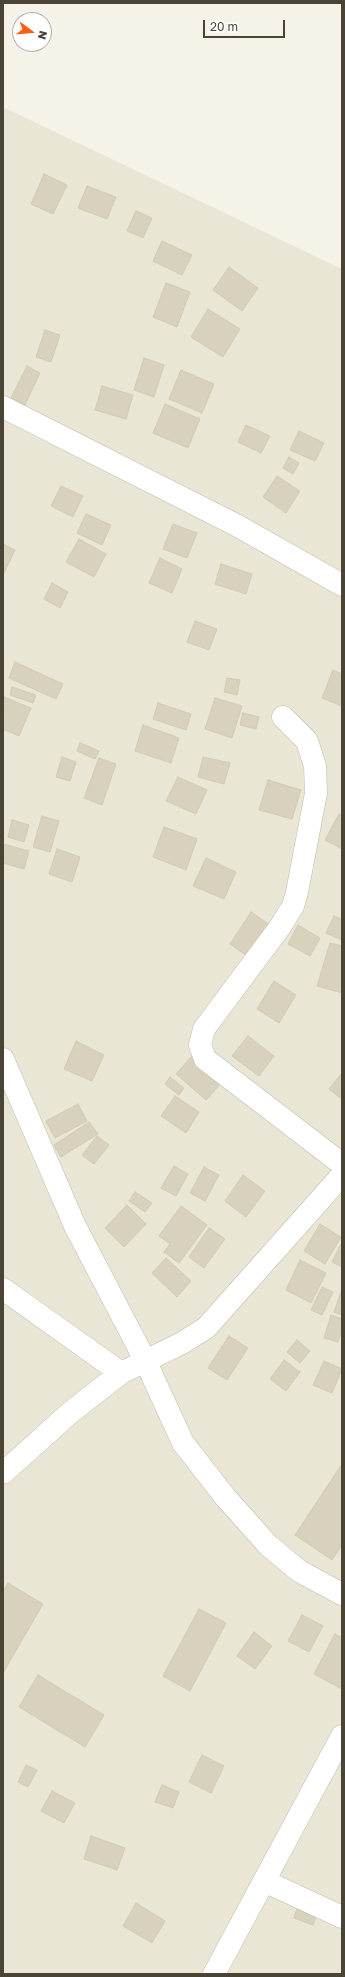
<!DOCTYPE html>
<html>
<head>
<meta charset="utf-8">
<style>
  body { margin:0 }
  #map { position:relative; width:345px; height:1977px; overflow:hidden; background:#f5f3e8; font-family:"Golos Text",sans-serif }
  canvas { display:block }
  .frame { position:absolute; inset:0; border:4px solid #494436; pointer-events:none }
  .north { position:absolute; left:12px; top:12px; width:40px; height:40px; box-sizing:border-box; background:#fff; border:1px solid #b6b4af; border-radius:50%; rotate:106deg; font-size:11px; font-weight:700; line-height:16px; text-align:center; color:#494436 }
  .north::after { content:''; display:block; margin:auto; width:14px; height:18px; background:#ff5c15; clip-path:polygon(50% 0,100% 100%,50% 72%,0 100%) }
  .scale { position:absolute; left:203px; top:20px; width:82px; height:18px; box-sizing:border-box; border:2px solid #494436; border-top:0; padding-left:5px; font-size:12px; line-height:14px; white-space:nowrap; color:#494436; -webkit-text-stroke:3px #fff; paint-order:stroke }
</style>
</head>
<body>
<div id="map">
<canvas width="345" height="1977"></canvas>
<div class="frame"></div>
<div class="north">N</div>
<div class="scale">20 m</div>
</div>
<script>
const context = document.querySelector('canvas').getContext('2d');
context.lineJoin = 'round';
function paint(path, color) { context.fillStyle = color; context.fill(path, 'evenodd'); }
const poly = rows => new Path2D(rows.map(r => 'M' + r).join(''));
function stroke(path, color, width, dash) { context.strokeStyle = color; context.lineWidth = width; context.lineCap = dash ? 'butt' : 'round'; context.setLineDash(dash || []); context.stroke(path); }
paint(poly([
  [3,107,342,269,342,1974,3,1974]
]), '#e9e6d6');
const building = poly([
  [44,174,67,185,53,214,31,204,44,174],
  [87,186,116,197,107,219,78,208,87,186],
  [136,211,152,218,143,238,127,231,136,211],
  [162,241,192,255,182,275,153,261,162,241],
  [229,267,258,288,242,311,213,290,229,267],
  [166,283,190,292,177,327,153,317,166,283],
  [208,309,240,329,223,357,191,337,208,309],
  [45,330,60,335,51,362,36,357,45,330],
  [144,358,164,365,154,397,134,390,144,358],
  [27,366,40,373,25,405,11,398,27,366],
  [181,370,214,384,202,413,169,399,181,370],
  [102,386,133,395,126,419,95,410,102,386],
  [165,404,200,419,188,448,153,433,165,404],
  [246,425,270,436,261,453,238,442,246,425],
  [299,431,324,443,315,461,290,450,299,431],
  [289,457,299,463,293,474,283,468,289,457],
  [277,476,300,491,286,513,263,497,277,476],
  [61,486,83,496,73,517,51,506,61,486],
  [86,514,111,525,102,545,77,533,86,514],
  [173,524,197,533,187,558,163,549,173,524],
  [79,539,106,554,94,577,66,562,79,539],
  [3,544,15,550,3,575,3,544],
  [160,558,182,569,172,593,149,583,160,558],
  [221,564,252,574,246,594,215,584,221,564],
  [52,583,68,592,60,608,44,599,52,583],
  [195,621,217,629,209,650,187,642,195,621],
  [15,662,63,684,56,699,9,678,15,662],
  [333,670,342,674,342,706,322,698,333,670],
  [227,678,240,680,237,695,224,692,227,678],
  [12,687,36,695,33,703,10,695,12,687],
  [4,697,31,708,19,736,3,729,4,697],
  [215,698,242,706,232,738,205,729,215,698],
  [158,703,191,714,186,730,153,719,158,703],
  [243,713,259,717,256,729,240,725,243,713],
  [143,725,179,738,171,763,135,751,143,725],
  [80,743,99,751,95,759,77,751,80,743],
  [62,757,76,762,70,781,56,777,62,757],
  [203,757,230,763,224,784,198,777,203,757],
  [99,758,116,764,102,805,84,798,99,758],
  [178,777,207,790,196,814,166,801,178,777],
  [268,780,301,790,292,819,259,810,268,780],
  [339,814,342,816,342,849,325,840,339,814],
  [42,816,59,821,50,852,33,847,42,816],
  [12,820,29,825,24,842,8,837,12,820],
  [164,827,197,839,186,870,153,857,164,827],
  [3,844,29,851,24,869,3,863,3,844],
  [57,849,80,857,72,882,49,874,57,849],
  [206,858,236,872,224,899,193,886,206,858],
  [251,912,270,925,249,957,230,944,251,912],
  [334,916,342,920,342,940,326,933,334,916],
  [298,925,320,938,310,956,288,944,298,925],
  [330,943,342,946,342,993,317,986,330,943],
  [274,981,296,995,279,1023,257,1009,274,981],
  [248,1036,274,1056,259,1076,232,1056,248,1036],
  [76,1041,104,1055,92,1081,64,1069,76,1041],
  [192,1056,222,1082,206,1100,176,1074,192,1056],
  [342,1073,342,1099,329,1089,342,1073],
  [170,1077,184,1088,179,1095,165,1084,170,1077],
  [175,1096,199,1112,186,1133,161,1116,175,1096],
  [78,1104,87,1121,55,1138,46,1121,78,1104],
  [89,1122,98,1134,61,1157,54,1145,89,1122],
  [97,1136,109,1145,94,1164,82,1155,97,1136],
  [174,1166,188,1174,176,1196,161,1188,174,1166],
  [204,1167,219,1175,205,1201,190,1193,204,1167],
  [243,1175,265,1191,246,1217,225,1201,243,1175],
  [135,1192,152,1203,145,1212,129,1201,135,1192],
  [127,1205,146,1224,124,1247,105,1228,127,1205],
  [181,1206,207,1225,179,1263,164,1252,170,1244,159,1236,181,1206],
  [320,1224,341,1237,325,1264,304,1251,320,1224],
  [209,1228,225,1239,204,1268,189,1257,209,1228],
  [341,1244,342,1244,342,1267,332,1262,341,1244],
  [166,1258,191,1281,177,1297,152,1273,166,1258],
  [300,1260,326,1273,311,1303,286,1290,300,1260],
  [322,1287,333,1292,322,1315,311,1310,322,1287],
  [342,1289,342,1315,334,1312,342,1289],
  [331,1315,342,1319,342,1329,338,1342,324,1338,331,1315],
  [229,1336,248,1348,227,1380,208,1368,229,1336],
  [297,1340,310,1351,300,1363,287,1352,297,1340],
  [284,1360,300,1372,286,1391,270,1379,284,1360],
  [324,1361,342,1369,332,1393,313,1385,324,1361],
  [342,1464,342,1545,332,1560,295,1535,342,1464],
  [8,1583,43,1604,3,1673,3,1592,8,1583],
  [199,1609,226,1623,190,1691,163,1676,199,1609],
  [302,1615,323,1626,309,1652,288,1641,302,1615],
  [254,1632,272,1646,255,1669,237,1656,254,1632],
  [335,1634,342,1638,342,1689,314,1674,335,1634],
  [38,1675,104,1715,85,1747,19,1707,38,1675],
  [202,1755,224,1766,211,1793,189,1782,202,1755],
  [26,1765,37,1770,28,1787,18,1782,26,1765],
  [162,1785,179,1792,173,1808,155,1802,162,1785],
  [52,1791,75,1803,64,1823,41,1811,52,1791],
  [91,1836,125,1848,117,1870,84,1859,91,1836],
  [136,1903,165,1921,152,1943,123,1926,136,1903],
  [298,1905,318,1912,313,1925,294,1918,298,1905]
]);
paint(building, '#d7d1bd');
stroke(building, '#d3cab0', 1);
const street = poly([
  [3,407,238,526,342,585],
  [283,717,307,741,315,766,316,793,297,892,293,906,280,927,204,1029,200,1045,205,1059,342,1164],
  [3,1059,75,1226,145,1360,183,1443,226,1498,268,1545,299,1571,342,1594],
  [3,1289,121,1373],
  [3,1473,71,1412,121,1373,182,1343,206,1328,342,1175],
  [264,1881,342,1917],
  [214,1974,342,1736]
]);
stroke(street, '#c1bdaa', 23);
stroke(street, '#fff', 22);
</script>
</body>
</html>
